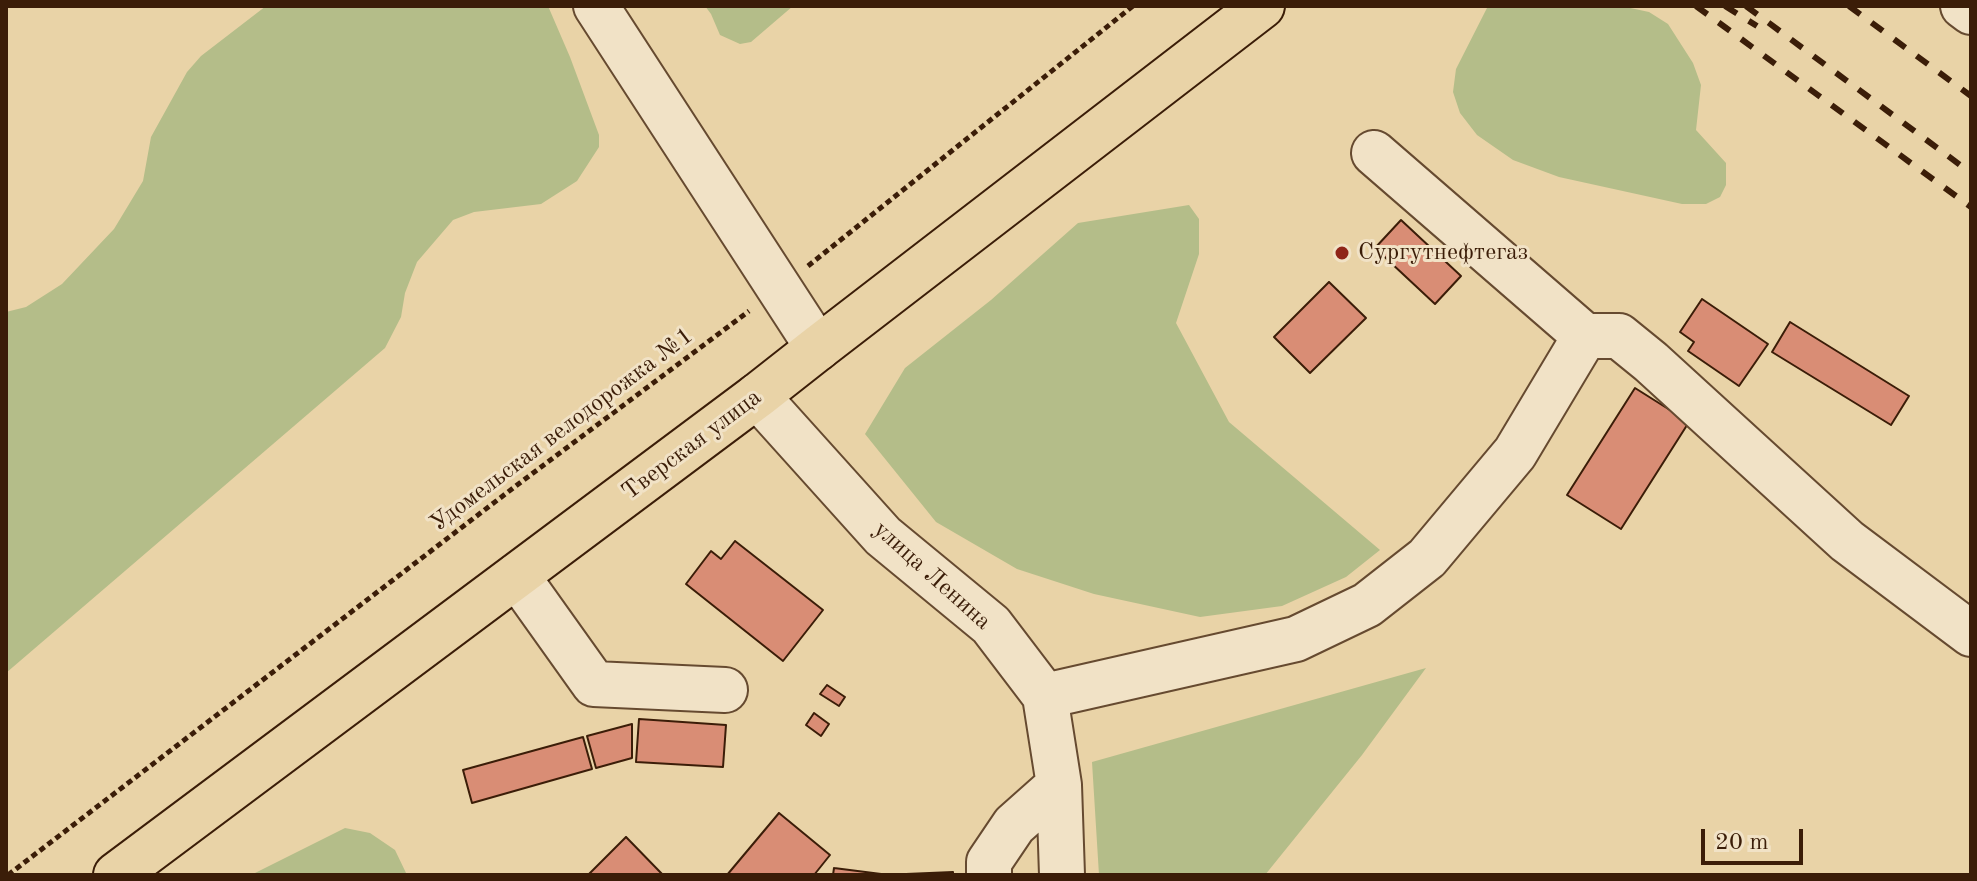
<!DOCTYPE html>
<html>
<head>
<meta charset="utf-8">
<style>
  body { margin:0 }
  #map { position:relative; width:1977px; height:881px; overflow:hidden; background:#e9d3a7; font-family:"Old Standard TT",serif }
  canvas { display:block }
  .frame { position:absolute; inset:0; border:8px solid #3b1d08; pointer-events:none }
  .scale { position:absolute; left:1701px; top:829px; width:102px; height:36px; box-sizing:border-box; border:4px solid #3b1d08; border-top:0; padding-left:10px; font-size:24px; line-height:28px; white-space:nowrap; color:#3b1d08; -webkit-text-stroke:6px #f1e2c6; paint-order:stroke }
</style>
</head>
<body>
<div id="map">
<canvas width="1977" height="881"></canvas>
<div class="frame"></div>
<div class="scale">20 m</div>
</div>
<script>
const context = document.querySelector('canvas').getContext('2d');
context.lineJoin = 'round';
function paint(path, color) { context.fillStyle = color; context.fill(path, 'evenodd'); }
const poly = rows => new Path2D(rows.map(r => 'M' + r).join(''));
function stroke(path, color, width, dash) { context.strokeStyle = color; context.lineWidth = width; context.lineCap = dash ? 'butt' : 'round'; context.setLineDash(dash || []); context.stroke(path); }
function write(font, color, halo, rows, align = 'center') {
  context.font = font + ' "Old Standard TT",serif'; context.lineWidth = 6; context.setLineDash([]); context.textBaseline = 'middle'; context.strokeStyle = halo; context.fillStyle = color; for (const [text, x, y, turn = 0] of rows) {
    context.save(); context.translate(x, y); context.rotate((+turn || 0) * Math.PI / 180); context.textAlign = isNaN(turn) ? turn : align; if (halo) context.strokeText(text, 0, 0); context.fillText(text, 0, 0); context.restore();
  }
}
paint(poly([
  [266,6,548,6,570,57,599,135,599,147,577,181,541,204,474,212,453,220,417,262,405,293,401,317,385,348,6,673,6,312,26,307,62,284,114,229,143,181,151,137,187,72,201,56],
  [705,6,793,6,751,42,740,44,720,35,711,14],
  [1488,6,1621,6,1649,12,1668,24,1693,63,1701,85,1696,130,1726,163,1726,185,1720,197,1706,204,1682,204,1559,177,1513,160,1477,135,1460,113,1453,92,1456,69],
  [1189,205,1199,219,1199,254,1176,323,1229,422,1380,550,1346,577,1282,606,1200,617,1094,594,1017,569,936,522,865,434,905,368,991,300,1078,223],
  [1426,668,1362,755,1265,875,1099,875,1092,762],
  [345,828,370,833,395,850,407,875,251,875]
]), '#b4bd89');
const building = poly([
  [1401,220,1461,276,1435,304,1375,248,1401,220],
  [1329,282,1366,318,1310,373,1274,337,1329,282],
  [1702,299,1768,344,1739,386,1688,351,1694,342,1680,332,1702,299],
  [1790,322,1909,396,1891,425,1772,352,1790,322],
  [1635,388,1689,422,1621,529,1567,495,1635,388],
  [735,541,823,610,783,661,686,584,711,551,721,559,735,541],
  [827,685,845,697,839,706,820,694,827,685],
  [814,713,829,724,821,736,806,725,814,713],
  [639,719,726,725,723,767,636,762,639,719],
  [632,724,632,758,596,768,587,736,632,724],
  [583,737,592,769,472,803,463,770,583,737],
  [779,813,830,855,814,875,727,875,779,813],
  [626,837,663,875,588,875,626,837],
  [834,868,889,875,833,875,834,868],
  [953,872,953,875,907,875,906,874,953,872]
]);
paint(building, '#d98d75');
stroke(building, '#3b1d08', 2);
const minor = poly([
  [596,6,818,348],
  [1963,6,1971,12],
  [1585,336,1619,336,1651,362,1847,541,1971,634],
  [757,396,883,536,991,625,1045,696,1059,785,1062,875],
  [517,576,594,684,725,690],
  [1045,696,1296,639,1367,605,1427,558,1515,453,1585,336,1374,153],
  [989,875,989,862,1014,825,1059,785]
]);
const major = poly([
  [116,875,757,396,818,348,1262,6]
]);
stroke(minor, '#664a30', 48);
stroke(major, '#3b1d08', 48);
stroke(poly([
  [808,266,1133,6],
  [8,875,521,482,749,311]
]), '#3b1d08', 5, [6, 4]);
stroke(minor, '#f1e2c6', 44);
stroke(major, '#e9d3a7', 44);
stroke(poly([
  [1696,6,1971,207],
  [1725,6,1757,26],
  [1746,6,1971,173],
  [1849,6,1971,96]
]), '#3b1d08', 6, [14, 14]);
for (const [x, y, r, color] of [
  [1342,253,8,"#8f2418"]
]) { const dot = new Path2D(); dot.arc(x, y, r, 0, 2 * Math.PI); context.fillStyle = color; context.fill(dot); stroke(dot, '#f1e2c6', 3); }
write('24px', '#3b1d08', '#f1e2c6', [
  ["Сургутнефтегаз",1358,253]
], 'left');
write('24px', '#3b1d08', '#f1e2c6', [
  ["Удомельская велодорожка №1",562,430,-37],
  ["Тверская улица",692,445,-37],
  ["улица Ленина",932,576,42]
]);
</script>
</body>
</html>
